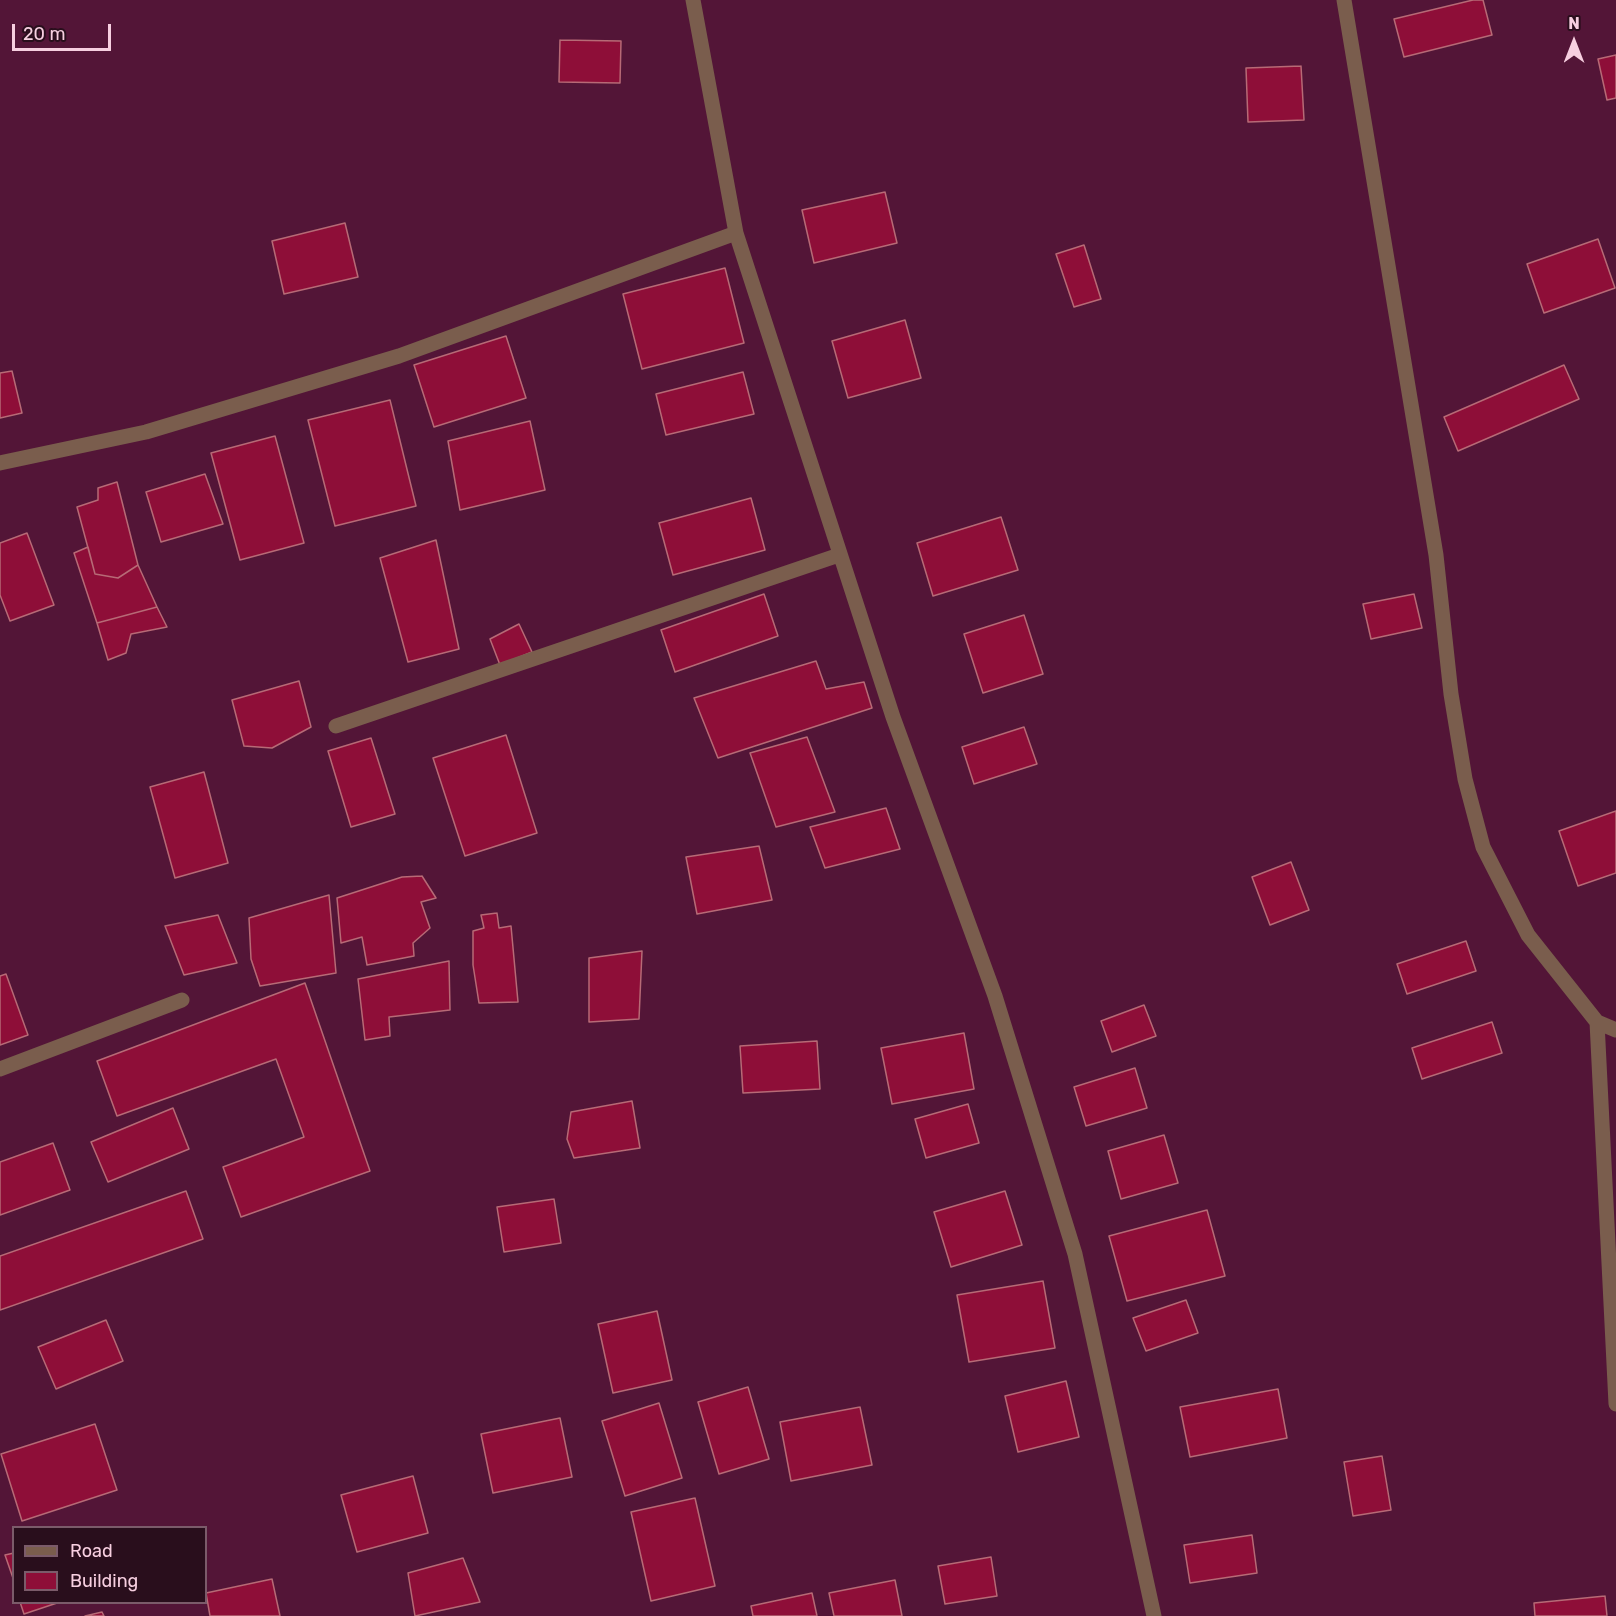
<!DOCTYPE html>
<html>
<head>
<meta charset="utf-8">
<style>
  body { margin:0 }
  #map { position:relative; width:1616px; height:1616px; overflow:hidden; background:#531537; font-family:Rubik,sans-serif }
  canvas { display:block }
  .legend { position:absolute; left:12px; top:1526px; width:195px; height:78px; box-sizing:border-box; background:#290e1c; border:2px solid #7b5b6a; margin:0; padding:8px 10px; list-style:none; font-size:18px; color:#f7cfe0 }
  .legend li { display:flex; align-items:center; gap:12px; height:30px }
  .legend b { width:30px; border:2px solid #7b5b6a }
  .north { position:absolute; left:1544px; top:12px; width:60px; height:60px; -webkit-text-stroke:4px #290e1c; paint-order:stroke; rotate:0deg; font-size:16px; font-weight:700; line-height:24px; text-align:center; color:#f7cfe0 }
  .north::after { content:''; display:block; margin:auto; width:21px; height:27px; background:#f7cfe0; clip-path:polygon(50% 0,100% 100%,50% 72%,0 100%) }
  .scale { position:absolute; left:12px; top:24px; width:99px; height:27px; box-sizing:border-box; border:3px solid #f7cfe0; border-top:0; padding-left:8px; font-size:18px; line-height:21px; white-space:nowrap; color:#f7cfe0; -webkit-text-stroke:4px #290e1c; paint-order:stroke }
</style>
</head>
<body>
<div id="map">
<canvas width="1616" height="1616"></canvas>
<ul class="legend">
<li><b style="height:8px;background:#7a5d4d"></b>Road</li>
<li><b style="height:16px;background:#8e0e38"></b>Building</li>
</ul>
<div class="north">N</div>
<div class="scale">20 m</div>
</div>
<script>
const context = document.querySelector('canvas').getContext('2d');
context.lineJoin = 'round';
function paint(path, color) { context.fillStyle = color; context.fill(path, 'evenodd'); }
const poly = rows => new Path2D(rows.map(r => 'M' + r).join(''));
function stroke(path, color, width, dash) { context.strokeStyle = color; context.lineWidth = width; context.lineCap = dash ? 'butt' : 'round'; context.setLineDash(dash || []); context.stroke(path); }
const building = poly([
  [1473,0,1483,0,1492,35,1404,57,1394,19,1473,0],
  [560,40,621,41,620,83,559,82,560,40],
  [1616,55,1616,98,1607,100,1598,59,1616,55],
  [1301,66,1304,120,1248,122,1246,68,1301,66],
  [885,192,897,243,814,263,802,210,885,192],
  [345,223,358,277,284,294,272,241,345,223],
  [1598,239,1615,288,1544,313,1527,264,1598,239],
  [1084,245,1101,299,1074,307,1056,254,1084,245],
  [725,268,744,343,642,369,623,294,725,268],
  [905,320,921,378,848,398,832,341,905,320],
  [506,336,526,398,434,427,414,365,506,336],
  [1564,365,1579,399,1458,451,1444,417,1564,365],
  [12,371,22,413,0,418,0,373,12,371],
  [743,372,754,414,666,435,656,394,743,372],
  [390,400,416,506,335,526,308,420,390,400],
  [530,421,545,490,460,510,448,441,530,421],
  [275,436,304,543,240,560,211,453,275,436],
  [205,474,223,524,161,542,146,492,205,474],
  [117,482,138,565,118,578,95,574,77,507,98,500,98,488,117,482],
  [751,498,765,550,673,575,659,523,751,498],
  [1001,517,1018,570,933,596,917,543,1001,517],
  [27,533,54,605,10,621,0,595,0,543,27,533],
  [436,540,459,649,408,662,380,558,436,540],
  [88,547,95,574,118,578,138,565,157,607,97,623,74,553,88,547],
  [764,594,778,636,675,672,661,630,764,594],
  [1414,594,1422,628,1371,639,1363,604,1414,594],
  [157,607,167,627,131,634,126,653,108,660,97,623,157,607],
  [1024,615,1043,674,983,693,964,634,1024,615],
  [519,624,532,652,500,665,490,639,519,624],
  [816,661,826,689,864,682,872,708,718,758,694,698,816,661],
  [299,681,311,727,272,748,244,746,232,700,299,681],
  [1024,727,1037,764,974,784,962,747,1024,727],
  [506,735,537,833,465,856,433,758,506,735],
  [807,737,835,812,776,827,750,753,807,737],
  [371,738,395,814,351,827,328,751,371,738],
  [204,772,228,863,175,878,150,787,204,772],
  [886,808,900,849,825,868,810,827,886,808],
  [1616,811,1616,873,1578,886,1559,831,1616,811],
  [759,846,772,900,697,914,686,857,759,846],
  [1291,862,1309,910,1270,925,1252,877,1291,862],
  [422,876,436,898,421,902,430,928,413,943,414,956,367,965,362,937,341,943,337,898,402,877,422,876],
  [329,895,336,973,260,986,251,959,249,918,329,895],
  [497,913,499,928,511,926,518,1002,479,1003,473,965,473,931,484,928,481,915,497,913],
  [218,915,237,963,184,975,165,926,218,915],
  [1466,941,1476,971,1407,994,1397,964,1466,941],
  [642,951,639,1019,589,1022,589,958,642,951],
  [449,961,450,1010,389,1017,390,1036,365,1040,358,979,449,961],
  [6,974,28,1035,0,1045,0,976,6,974],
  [305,983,370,1171,241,1217,223,1167,304,1137,276,1059,117,1116,97,1061,305,983],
  [1144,1005,1156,1036,1112,1052,1101,1021,1144,1005],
  [1492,1022,1502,1053,1422,1079,1412,1048,1492,1022],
  [964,1033,974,1089,892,1104,881,1048,964,1033],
  [817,1041,820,1089,743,1093,740,1046,817,1041],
  [1135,1068,1147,1108,1086,1126,1074,1087,1135,1068],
  [632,1101,640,1148,574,1158,567,1139,571,1112,632,1101],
  [968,1104,979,1143,926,1158,915,1119,968,1104],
  [173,1108,189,1149,108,1182,91,1142,173,1108],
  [1164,1135,1178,1183,1121,1199,1108,1151,1164,1135],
  [53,1143,70,1190,0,1215,0,1162,53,1143],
  [186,1191,203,1239,0,1310,0,1256,186,1191],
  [1005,1191,1022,1245,951,1267,934,1212,1005,1191],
  [554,1199,561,1243,504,1252,497,1207,554,1199],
  [1207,1210,1225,1276,1127,1301,1109,1236,1207,1210],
  [1043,1281,1055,1348,969,1362,957,1295,1043,1281],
  [1186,1300,1198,1333,1146,1351,1133,1318,1186,1300],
  [657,1311,672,1380,613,1393,598,1324,657,1311],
  [106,1320,123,1361,56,1389,38,1347,106,1320],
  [1066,1381,1079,1437,1018,1452,1005,1396,1066,1381],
  [748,1387,769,1459,719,1474,698,1402,748,1387],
  [1278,1389,1287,1438,1190,1457,1180,1407,1278,1389],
  [659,1403,682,1478,625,1496,602,1421,659,1403],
  [860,1407,872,1465,791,1481,780,1422,860,1407],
  [560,1418,572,1477,493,1493,481,1434,560,1418],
  [95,1424,117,1490,22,1521,1,1454,95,1424],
  [1382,1456,1391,1510,1353,1516,1344,1462,1382,1456],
  [413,1476,428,1533,357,1552,341,1495,413,1476],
  [695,1498,715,1586,651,1601,631,1512,695,1498],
  [1252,1535,1257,1573,1190,1583,1184,1545,1252,1535],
  [14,1553,14,1581,5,1555,14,1553],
  [991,1557,997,1596,945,1604,938,1566,991,1557],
  [463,1558,480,1602,415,1616,408,1573,463,1558],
  [272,1579,280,1616,210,1616,206,1593,272,1579],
  [895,1580,902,1616,834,1616,829,1593,895,1580],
  [812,1593,817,1616,753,1616,751,1606,812,1593],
  [1605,1596,1607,1616,1535,1616,1534,1603,1605,1596],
  [20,1602,60,1602,24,1614,20,1602],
  [102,1612,104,1616,85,1616,102,1612]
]);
paint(building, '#8e0e38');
stroke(building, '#b76a76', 1.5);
stroke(poly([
  [693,0,736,233,893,717,995,996,1075,1254,1154,1616],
  [1344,0,1436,555,1451,694,1465,779,1483,847,1528,935,1597,1022,1616,1030],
  [0,463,146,432,399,356,736,233],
  [336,726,839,555],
  [1597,1022,1616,1404],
  [0,1069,182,1000]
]), '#7a5d4d', 15);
</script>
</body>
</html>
